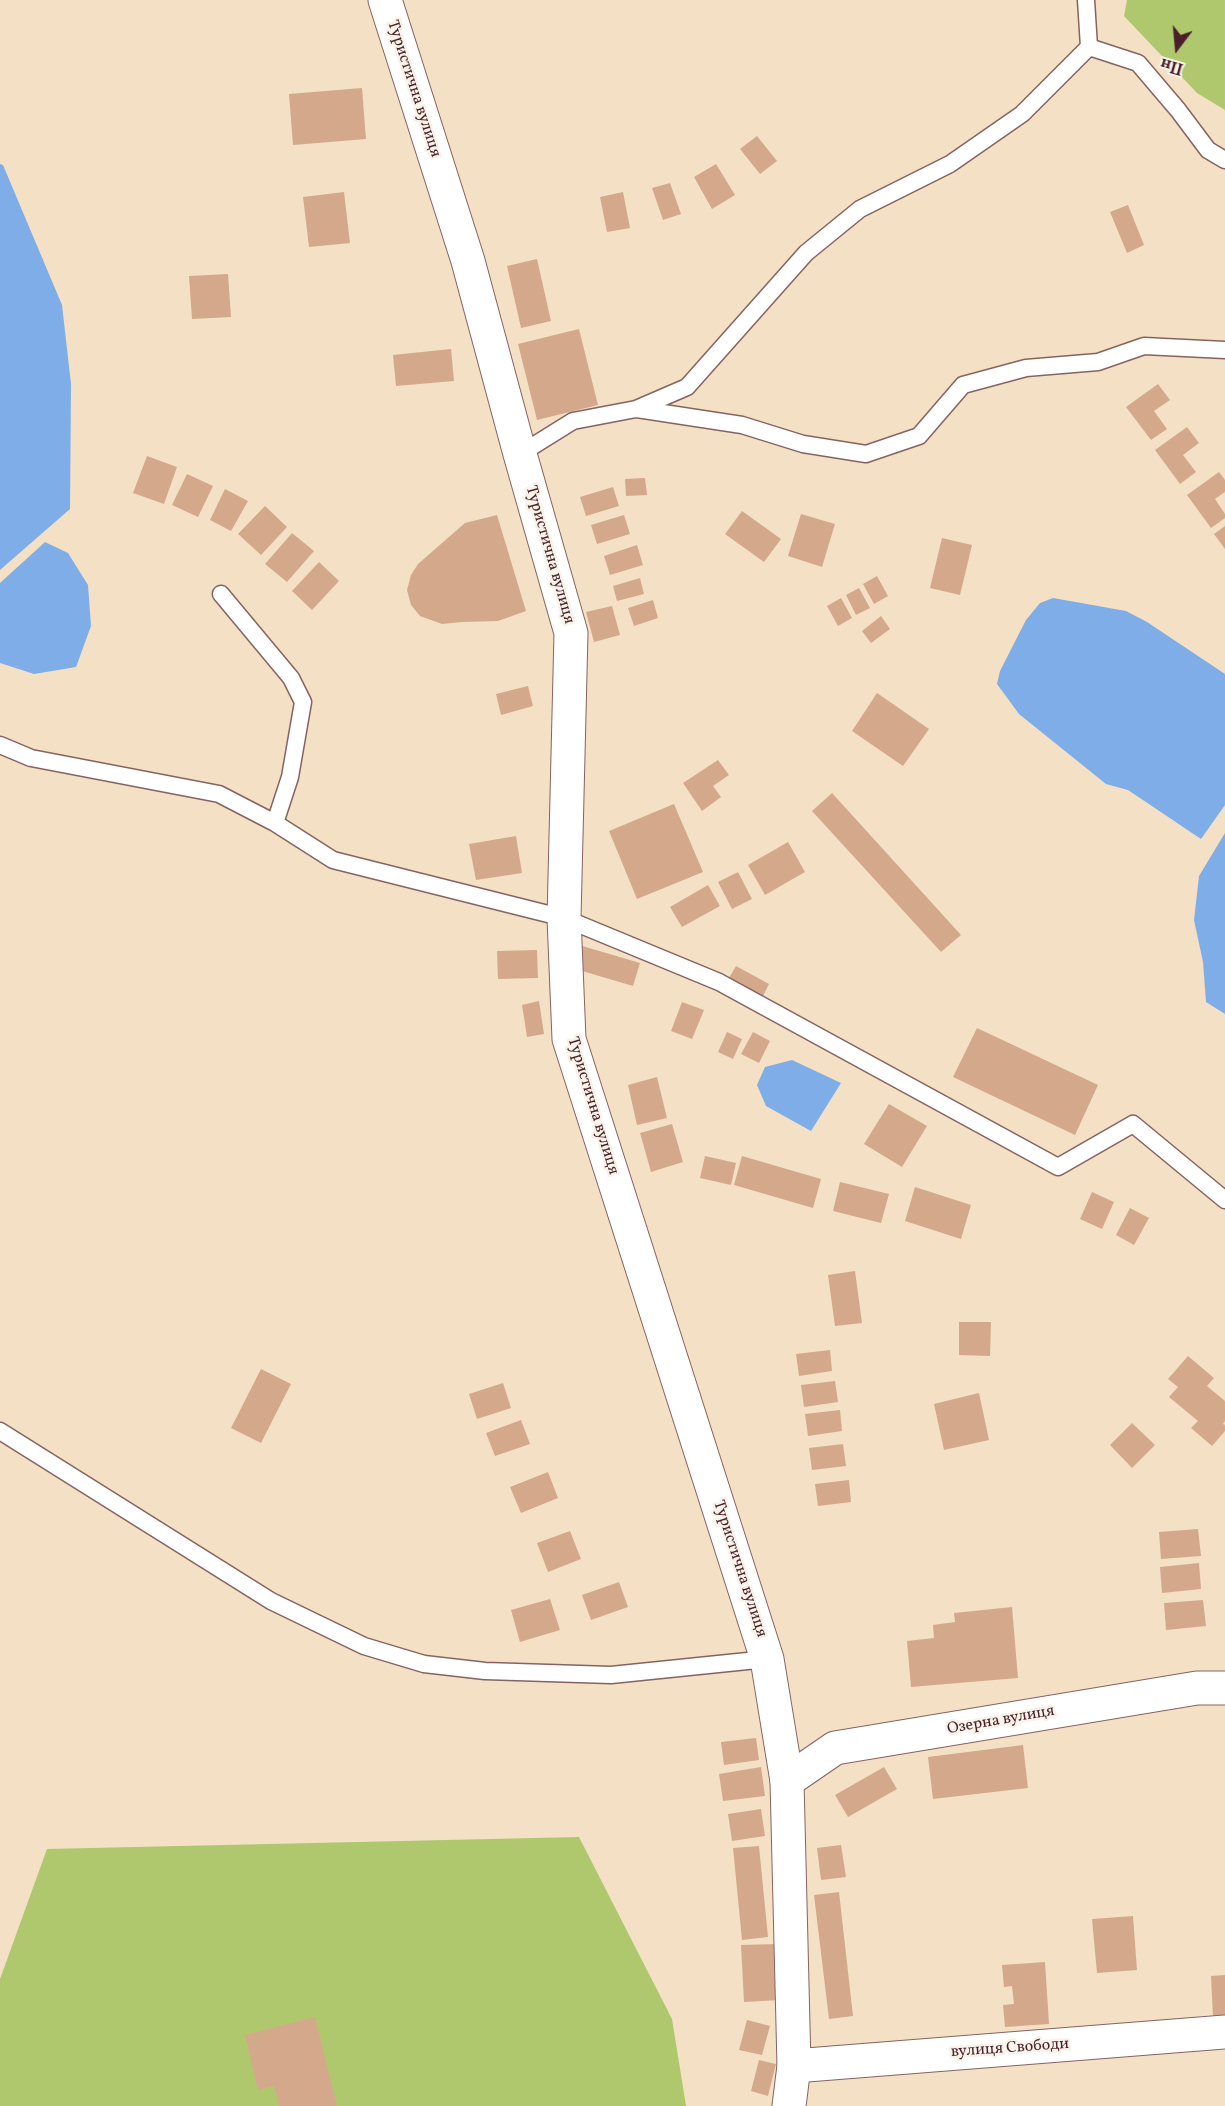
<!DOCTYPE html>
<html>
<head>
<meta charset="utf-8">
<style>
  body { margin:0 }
  #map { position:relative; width:1225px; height:2106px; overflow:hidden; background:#f4e0c5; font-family:Vollkorn,serif }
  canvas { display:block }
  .north { position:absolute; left:1147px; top:18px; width:60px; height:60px; -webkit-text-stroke:4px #f7f3e8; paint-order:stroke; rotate:196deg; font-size:16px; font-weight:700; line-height:24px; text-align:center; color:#4a1f2b }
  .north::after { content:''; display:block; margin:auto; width:21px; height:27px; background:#4a1f2b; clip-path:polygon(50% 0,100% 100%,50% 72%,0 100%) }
</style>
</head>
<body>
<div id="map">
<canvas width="1225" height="2106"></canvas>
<div class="north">Пн</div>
</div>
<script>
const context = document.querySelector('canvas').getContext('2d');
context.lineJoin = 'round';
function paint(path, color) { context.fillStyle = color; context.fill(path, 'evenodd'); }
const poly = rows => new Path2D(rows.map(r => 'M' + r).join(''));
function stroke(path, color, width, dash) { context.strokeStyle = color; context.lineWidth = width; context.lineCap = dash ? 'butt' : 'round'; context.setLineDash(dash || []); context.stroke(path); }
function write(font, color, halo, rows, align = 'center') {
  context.font = font + ' Vollkorn,serif'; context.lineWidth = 5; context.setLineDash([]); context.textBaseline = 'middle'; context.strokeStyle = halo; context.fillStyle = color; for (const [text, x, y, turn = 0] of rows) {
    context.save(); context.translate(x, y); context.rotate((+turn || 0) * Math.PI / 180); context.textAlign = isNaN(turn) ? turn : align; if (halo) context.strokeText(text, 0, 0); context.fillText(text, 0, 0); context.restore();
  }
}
paint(poly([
  [1127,0,1225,0,1225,110,1197,93,1124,16],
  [579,1837,672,2019,686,2106,0,2106,0,1979,47,1849]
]), '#afc86d');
paint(poly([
  [0,164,3,165,62,305,71,384,70,509,0,570],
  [45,542,68,553,88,585,91,626,76,667,34,674,0,663,0,583],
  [1053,598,1126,611,1147,622,1225,674,1225,805,1201,839,1128,790,1106,784,1019,714,997,684,1000,671,1026,620,1040,603],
  [1225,833,1225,1014,1206,1002,1203,962,1194,920,1199,876],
  [792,1060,841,1083,811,1131,766,1106,757,1085,765,1067]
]), '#7eade8');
paint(poly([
  [362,88,366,139,293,145,289,94],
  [757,136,777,161,760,174,740,149],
  [716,164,735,195,712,209,694,177],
  [670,183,681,214,663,220,652,188],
  [344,192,350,243,309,247,303,197],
  [623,192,630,228,607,232,600,197],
  [1128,205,1144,245,1127,253,1110,212],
  [537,259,551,321,521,328,507,266],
  [228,274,231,317,192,319,189,276],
  [579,329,598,405,537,420,518,344],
  [451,349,454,381,396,386,393,355],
  [1158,384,1170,400,1154,411,1167,429,1151,440,1126,407],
  [1187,427,1199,443,1183,455,1196,472,1180,484,1155,450],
  [147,456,177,467,164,504,133,493],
  [1219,472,1225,480,1225,492,1215,499,1225,514,1225,518,1211,528,1187,495],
  [187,474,213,486,198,517,172,505],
  [645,478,647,495,626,496,625,479],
  [613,487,619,506,586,516,580,497],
  [225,489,248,501,231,531,210,520],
  [265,506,287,527,261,555,238,534],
  [742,511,781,539,764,562,725,534],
  [801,514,835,524,822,567,788,556],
  [497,515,526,611,498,621,462,622,442,624,420,616,411,605,407,590,411,575,418,564,465,523],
  [624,515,630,534,597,544,591,525],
  [1225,526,1225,549,1214,534],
  [292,533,314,551,287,582,265,564],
  [942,538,972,545,960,595,930,588],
  [637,545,643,565,610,575,604,556],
  [319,562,339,581,312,610,292,591],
  [877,576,888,596,874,604,863,584],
  [640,578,644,594,617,601,613,586],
  [859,588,870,608,856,615,846,595],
  [841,598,852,618,838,626,827,606],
  [653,600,658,618,634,626,628,608],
  [612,606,620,635,594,642,586,612],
  [881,616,890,629,871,643,862,631],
  [528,686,533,706,501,715,496,694],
  [877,693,929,729,903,766,852,731],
  [718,760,729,775,713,786,721,797,702,811,683,783],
  [832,793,961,935,941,952,812,811],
  [674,804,703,872,637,899,609,831],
  [516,836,522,873,476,880,469,844],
  [788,842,805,872,765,895,748,865],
  [738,872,752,899,732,909,718,882],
  [708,885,720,906,682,927,670,907],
  [579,945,640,963,633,986,572,968],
  [537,950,538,978,498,979,497,951],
  [736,966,769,984,763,996,729,978],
  [539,1001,544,1034,527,1037,522,1005],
  [682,1002,704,1010,692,1039,671,1031],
  [977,1028,1098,1085,1075,1135,953,1077],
  [727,1032,742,1039,733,1059,718,1052],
  [753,1032,770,1041,759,1063,741,1054],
  [657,1077,667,1118,637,1125,628,1085],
  [889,1104,927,1126,902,1167,864,1144],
  [672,1124,683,1162,651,1172,640,1133],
  [705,1156,736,1163,731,1185,700,1178],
  [742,1156,821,1179,813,1208,734,1185],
  [840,1182,889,1194,881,1223,833,1211],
  [915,1187,971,1205,961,1239,905,1221],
  [1092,1192,1114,1202,1102,1229,1080,1219],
  [1130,1208,1149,1218,1134,1245,1116,1235],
  [855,1271,862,1323,835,1326,828,1275],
  [959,1322,991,1322,990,1356,959,1355],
  [830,1350,832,1371,799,1376,796,1354],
  [1188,1356,1214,1378,1207,1386,1225,1401,1225,1421,1223,1424,1225,1425,1225,1431,1212,1446,1191,1428,1198,1421,1169,1397,1178,1387,1168,1379],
  [261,1369,291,1384,261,1443,231,1428],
  [835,1381,838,1402,804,1407,801,1385],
  [503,1383,511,1408,477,1419,469,1394],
  [979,1393,989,1440,944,1450,934,1404],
  [840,1410,842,1431,808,1436,805,1414],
  [521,1420,530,1444,495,1456,486,1433],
  [1132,1423,1155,1445,1132,1468,1110,1445],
  [843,1444,846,1466,812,1470,809,1448],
  [548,1472,558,1498,521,1513,510,1487],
  [849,1480,851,1502,818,1506,815,1484],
  [1198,1529,1201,1556,1161,1559,1159,1532],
  [570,1531,581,1559,548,1572,537,1543],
  [1199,1563,1201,1589,1162,1593,1160,1567],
  [619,1582,628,1607,591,1620,582,1595],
  [550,1599,560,1630,520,1642,511,1610],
  [1203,1600,1206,1626,1166,1630,1164,1603],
  [1012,1607,1018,1678,911,1687,907,1641,934,1638,933,1625,955,1622,954,1613],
  [756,1738,759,1760,724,1765,721,1742],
  [1023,1745,1028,1788,933,1799,928,1757],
  [761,1767,765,1796,723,1801,719,1774],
  [884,1767,897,1789,848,1817,835,1795],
  [761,1809,765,1836,732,1841,728,1814],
  [841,1845,846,1877,821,1880,817,1848],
  [759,1846,768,1937,742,1940,733,1848],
  [839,1892,853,2016,829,2019,814,1895],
  [1133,1916,1137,1970,1097,1973,1092,1919],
  [776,1944,780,2000,744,2002,741,1945],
  [1045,1962,1049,2024,1005,2027,1003,2005,1014,2004,1012,1986,1004,1987,1002,1965],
  [1225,1975,1225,2016,1213,2017,1211,1976],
  [315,2017,337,2106,279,2106,274,2086,258,2090,245,2035],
  [747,2020,770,2026,762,2055,739,2050],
  [759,2060,776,2064,768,2096,751,2091]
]), '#d4a98b');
const lane = poly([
  [1089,47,1138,63,1178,110,1208,150,1225,160],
  [637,409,742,425,803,444,866,454,919,436,963,385,1026,368,1098,362,1144,346,1225,350],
  [520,454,573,421,636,409,687,387,806,253,860,209,950,164,1022,114,1089,47,1086,0],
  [221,594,291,678,303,702,290,777,275,823,333,860,564,918,719,982,1058,1167,1133,1124,1225,1200],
  [0,745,31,758,219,794,275,823],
  [0,1431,271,1601,364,1646,424,1664,485,1671,611,1675,767,1659]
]);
const street = poly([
  [385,0,468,261,520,454,571,633,564,918,569,1039,767,1659,787,1781],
  [794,2066,1225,2032]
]);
const secondary = poly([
  [789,2106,794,2066,787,1781,835,1748,1197,1688,1225,1688]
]);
stroke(lane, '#866361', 19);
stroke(street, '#866361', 35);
stroke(secondary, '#866361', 35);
stroke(lane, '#fff', 16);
stroke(street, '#fff', 33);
stroke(secondary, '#fff', 33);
write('16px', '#4a1f2b', '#f7f3e8', [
  ["Туристична вулиця",413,89,72],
  ["Туристична вулиця",549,555,74],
  ["Туристична вулиця",592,1106,73],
  ["Туристична вулиця",739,1569,72],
  ["Озерна вулиця",1001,1721,-10],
  ["вулиця Свободи",1010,2049,-4]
]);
</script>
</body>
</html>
